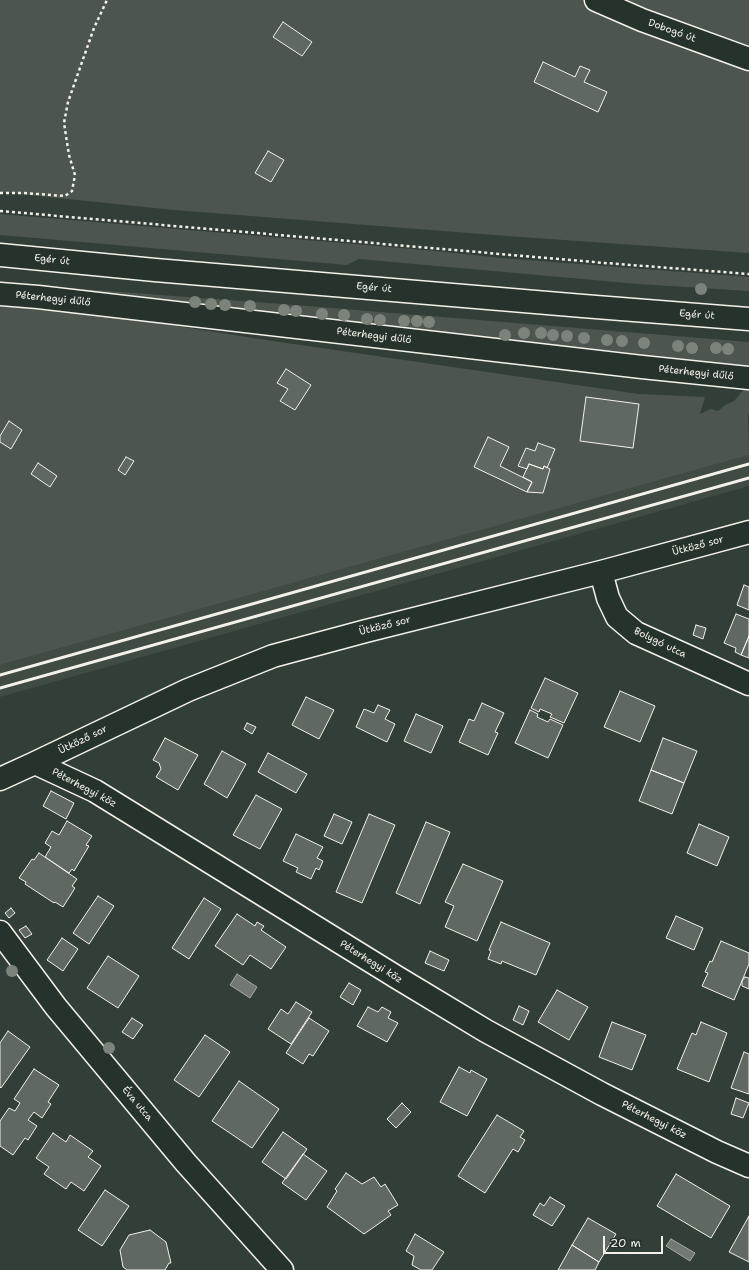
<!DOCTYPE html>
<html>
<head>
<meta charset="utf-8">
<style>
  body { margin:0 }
  #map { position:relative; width:749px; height:1270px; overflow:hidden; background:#323e38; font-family:"Shantell Sans",sans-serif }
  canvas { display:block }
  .scale { position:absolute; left:603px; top:1236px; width:60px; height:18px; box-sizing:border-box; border:2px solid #f4f1e8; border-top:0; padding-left:5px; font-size:12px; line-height:14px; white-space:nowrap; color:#f4f1e8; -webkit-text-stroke:3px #26332d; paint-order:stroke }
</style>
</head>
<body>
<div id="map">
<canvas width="749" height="1270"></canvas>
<div class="scale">20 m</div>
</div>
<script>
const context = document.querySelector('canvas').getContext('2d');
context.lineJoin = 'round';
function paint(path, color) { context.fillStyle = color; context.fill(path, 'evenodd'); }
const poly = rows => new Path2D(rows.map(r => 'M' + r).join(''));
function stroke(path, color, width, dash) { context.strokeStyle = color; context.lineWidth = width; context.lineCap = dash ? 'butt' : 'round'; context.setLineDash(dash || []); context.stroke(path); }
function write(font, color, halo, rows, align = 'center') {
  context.font = font + ' "Shantell Sans",sans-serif'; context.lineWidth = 3.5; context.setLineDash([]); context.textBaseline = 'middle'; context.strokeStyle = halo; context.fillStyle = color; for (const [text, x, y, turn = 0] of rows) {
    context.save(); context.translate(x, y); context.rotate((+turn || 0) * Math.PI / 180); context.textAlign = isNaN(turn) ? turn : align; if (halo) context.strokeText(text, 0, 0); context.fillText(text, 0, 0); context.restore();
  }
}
paint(poly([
  [749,455,749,486,0,697,0,665]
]), '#404b44');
paint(poly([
  [0,0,749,0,749,253,507,236,174,210,0,192],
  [0,214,436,251,501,258,749,277,749,291,638,284,359,259,347,265,0,235],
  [0,283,295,305,749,342,749,373,0,289],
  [26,306,144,321,266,340,639,394,705,397,700,414,711,409,718,411,725,405,734,401,745,388,749,388,749,413,748,416,749,455,0,665,0,307]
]), '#4c564f');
const water = poly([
  [237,974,257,987,250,998,230,985,237,974],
  [671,1239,695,1253,690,1261,666,1246,671,1239]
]);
paint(water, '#727972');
stroke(water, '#a6a9a1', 1);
const building = poly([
  [283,22,312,42,302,56,273,37,283,22],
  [543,62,575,77,580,66,590,70,584,82,607,92,598,112,534,82,543,62],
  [268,151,284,160,271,182,255,173,268,151],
  [286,369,311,385,295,410,280,401,288,389,277,383,286,369],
  [586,397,639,404,633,448,580,441,586,397],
  [9,421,22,430,11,449,0,442,0,436,9,421],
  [488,437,509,447,500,466,532,482,527,492,474,467,488,437],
  [538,443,555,449,547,468,544,466,543,469,529,464,527,469,518,466,526,448,535,451,538,443],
  [126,457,134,461,125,475,118,470,126,457],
  [38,463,57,476,50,487,31,474,38,463],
  [529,464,543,469,544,466,550,469,543,493,527,492,532,482,523,477,529,464],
  [744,585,749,587,749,610,737,605,744,585],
  [736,614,749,619,749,636,741,655,735,652,736,648,724,643,736,614],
  [696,625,706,628,703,639,693,635,696,625],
  [749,636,749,658,741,655,749,636],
  [545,678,578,693,564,723,550,717,552,714,540,709,539,712,531,708,545,678],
  [620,691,655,706,640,742,604,727,620,691],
  [306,697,334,710,319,739,292,725,306,697],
  [482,703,504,713,495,732,498,733,488,755,459,742,469,719,474,721,482,703],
  [378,705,390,710,385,719,395,724,387,742,356,727,364,709,374,713,378,705],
  [530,710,538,714,537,717,548,722,550,719,563,725,548,758,515,743,530,710],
  [416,714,443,726,431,753,404,741,416,714],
  [247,723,256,727,252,734,244,729,247,723],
  [165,738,198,755,178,790,156,777,161,769,159,763,153,760,165,738],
  [663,738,697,751,684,783,651,770,663,738],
  [222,751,246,764,227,798,204,784,222,751],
  [268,753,307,774,296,793,258,772,268,753],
  [651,770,684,783,672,814,639,801,651,770],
  [51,791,74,803,66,819,43,806,51,791],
  [256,795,282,809,260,849,233,835,256,795],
  [334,814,352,822,342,844,324,836,334,814],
  [369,814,395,825,362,903,336,892,369,814],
  [67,821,92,836,86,845,89,846,74,871,72,869,69,873,45,857,51,847,45,843,52,831,59,835,67,821],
  [426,822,450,832,420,904,396,893,426,822],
  [699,824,729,837,717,866,687,853,699,824],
  [296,834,323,847,317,858,323,861,319,870,316,868,311,879,296,872,298,868,283,861,296,834],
  [39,853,77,879,72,886,75,888,63,907,55,902,54,903,25,884,26,882,19,878,32,859,34,860,39,853],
  [463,864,503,881,477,941,445,927,454,906,445,902,463,864],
  [98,896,114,906,89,944,73,933,98,896],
  [204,898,221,909,189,959,172,948,204,898],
  [11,908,15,913,9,918,5,913,11,908],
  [237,914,255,926,257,922,264,926,261,930,286,947,271,969,250,955,243,965,215,946,237,914],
  [676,916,703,928,694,950,666,938,676,916],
  [501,922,550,943,536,975,502,961,501,964,488,959,491,951,489,950,501,922],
  [26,926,32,934,25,938,19,930,26,926],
  [62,938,78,949,63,971,47,960,62,938],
  [721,941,749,953,749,964,734,1000,702,986,708,973,705,972,710,961,712,962,721,941],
  [430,951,449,960,444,971,425,963,430,951],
  [108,956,139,976,118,1008,87,988,108,956],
  [745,977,749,978,749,989,742,986,742,981,745,977],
  [349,983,361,990,353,1005,340,997,349,983],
  [557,990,588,1007,569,1040,538,1022,557,990],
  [296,1002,312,1012,291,1044,268,1029,281,1009,288,1014,296,1002],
  [519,1006,529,1011,523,1025,513,1020,519,1006],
  [368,1007,378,1012,382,1007,391,1012,388,1018,398,1023,387,1042,357,1026,368,1007],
  [132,1018,143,1025,133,1039,122,1032,132,1018],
  [309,1018,329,1031,313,1056,309,1054,303,1064,286,1053,309,1018],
  [612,1022,646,1035,632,1070,599,1057,612,1022],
  [701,1022,727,1033,709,1082,677,1069,692,1033,696,1035,701,1022],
  [8,1031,30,1047,1,1088,0,1087,0,1043,8,1031],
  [205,1035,230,1052,199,1097,174,1080,205,1035],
  [744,1052,749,1054,749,1094,731,1088,744,1052],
  [459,1067,470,1073,471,1070,487,1079,467,1116,440,1102,459,1067],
  [34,1069,59,1085,48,1102,51,1104,42,1118,34,1112,28,1120,37,1126,28,1140,25,1138,13,1155,0,1146,0,1121,9,1108,15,1111,20,1103,14,1099,34,1069],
  [239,1081,279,1109,252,1148,212,1121,239,1081],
  [736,1098,749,1103,743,1118,731,1114,736,1098],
  [402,1103,411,1112,396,1128,387,1119,402,1103],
  [497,1115,524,1131,520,1137,525,1140,518,1152,513,1149,485,1193,458,1176,497,1115],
  [283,1132,307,1149,286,1179,262,1162,283,1132],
  [53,1133,66,1142,70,1135,93,1151,88,1157,101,1166,84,1191,71,1182,66,1189,44,1174,49,1167,36,1158,53,1133],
  [303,1154,327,1171,306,1200,282,1183,303,1154],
  [346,1173,362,1184,374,1177,381,1187,385,1184,398,1205,388,1211,391,1215,364,1234,327,1207,337,1191,335,1189,346,1173],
  [676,1174,730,1206,711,1238,657,1206,676,1174],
  [105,1190,129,1206,102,1246,78,1230,105,1190],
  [550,1197,565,1206,552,1226,533,1215,540,1203,544,1206,550,1197],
  [749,1216,749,1262,729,1252,749,1216],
  [588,1218,616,1234,599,1262,572,1245,588,1218],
  [150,1230,166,1242,171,1263,169,1263,165,1270,127,1270,123,1267,120,1250,129,1235,150,1230],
  [415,1234,444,1252,432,1270,421,1270,412,1265,414,1256,406,1251,415,1234],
  [572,1245,599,1262,595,1270,558,1270,572,1245]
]);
paint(building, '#5f6861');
stroke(building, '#f4f1e8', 1);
const minor = poly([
  [596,0,642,20,749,59],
  [0,294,38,297,642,367,749,378],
  [601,572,608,598,617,617,636,633,749,684],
  [35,763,188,690,273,656,366,631,601,572,749,532],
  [0,779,35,763,95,791,398,978,486,1031,602,1094,717,1152,749,1166],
  [0,932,56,1007,186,1163,282,1270]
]);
const major = poly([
  [0,255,155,270,583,306,749,319]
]);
stroke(minor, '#f4f1e8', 25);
stroke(major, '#f4f1e8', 25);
stroke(poly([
  [0,193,24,193,65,196,72,191,75,175,69,155,64,123,68,102,94,28,107,0],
  [0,211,605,263,749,274]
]), '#f4f1e8', 2.5, [3, 3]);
stroke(minor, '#26332d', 22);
stroke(major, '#26332d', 22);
stroke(poly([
  [0,675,749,464],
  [0,688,749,478]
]), '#f4f1e8', 3);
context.fillStyle = '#7c837b';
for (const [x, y] of [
  [701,289],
  [195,302],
  [211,304],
  [225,305],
  [250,306],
  [284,310],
  [296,311],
  [322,314],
  [344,315],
  [367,319],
  [380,320],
  [404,321],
  [417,321],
  [429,322],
  [524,333],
  [541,333],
  [505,335],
  [553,335],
  [567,336],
  [584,338],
  [607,340],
  [622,341],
  [644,343],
  [678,346],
  [692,348],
  [716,348],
  [728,349],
  [12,971],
  [109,1048]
]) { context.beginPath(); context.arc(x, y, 6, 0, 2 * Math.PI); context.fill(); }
write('10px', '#f4f1e8', '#26332d', [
  ["Dobogó út",672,31,20],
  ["Egér út",52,260,6],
  ["Egér út",374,288,5],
  ["Péterhegyi dűlő",53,299,6],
  ["Egér út",697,315,4],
  ["Péterhegyi dűlő",374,336,7],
  ["Péterhegyi dűlő",696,373,6],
  ["Ütköző sor",698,546,-15],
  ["Ütköző sor",385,626,-14],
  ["Bolygó utca",660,643,26],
  ["Ütköző sor",83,740,-26],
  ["Péterhegyi köz",84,788,28],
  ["Péterhegyi köz",371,962,32],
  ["Éva utca",137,1104,50],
  ["Péterhegyi köz",654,1120,27]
]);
</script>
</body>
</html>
